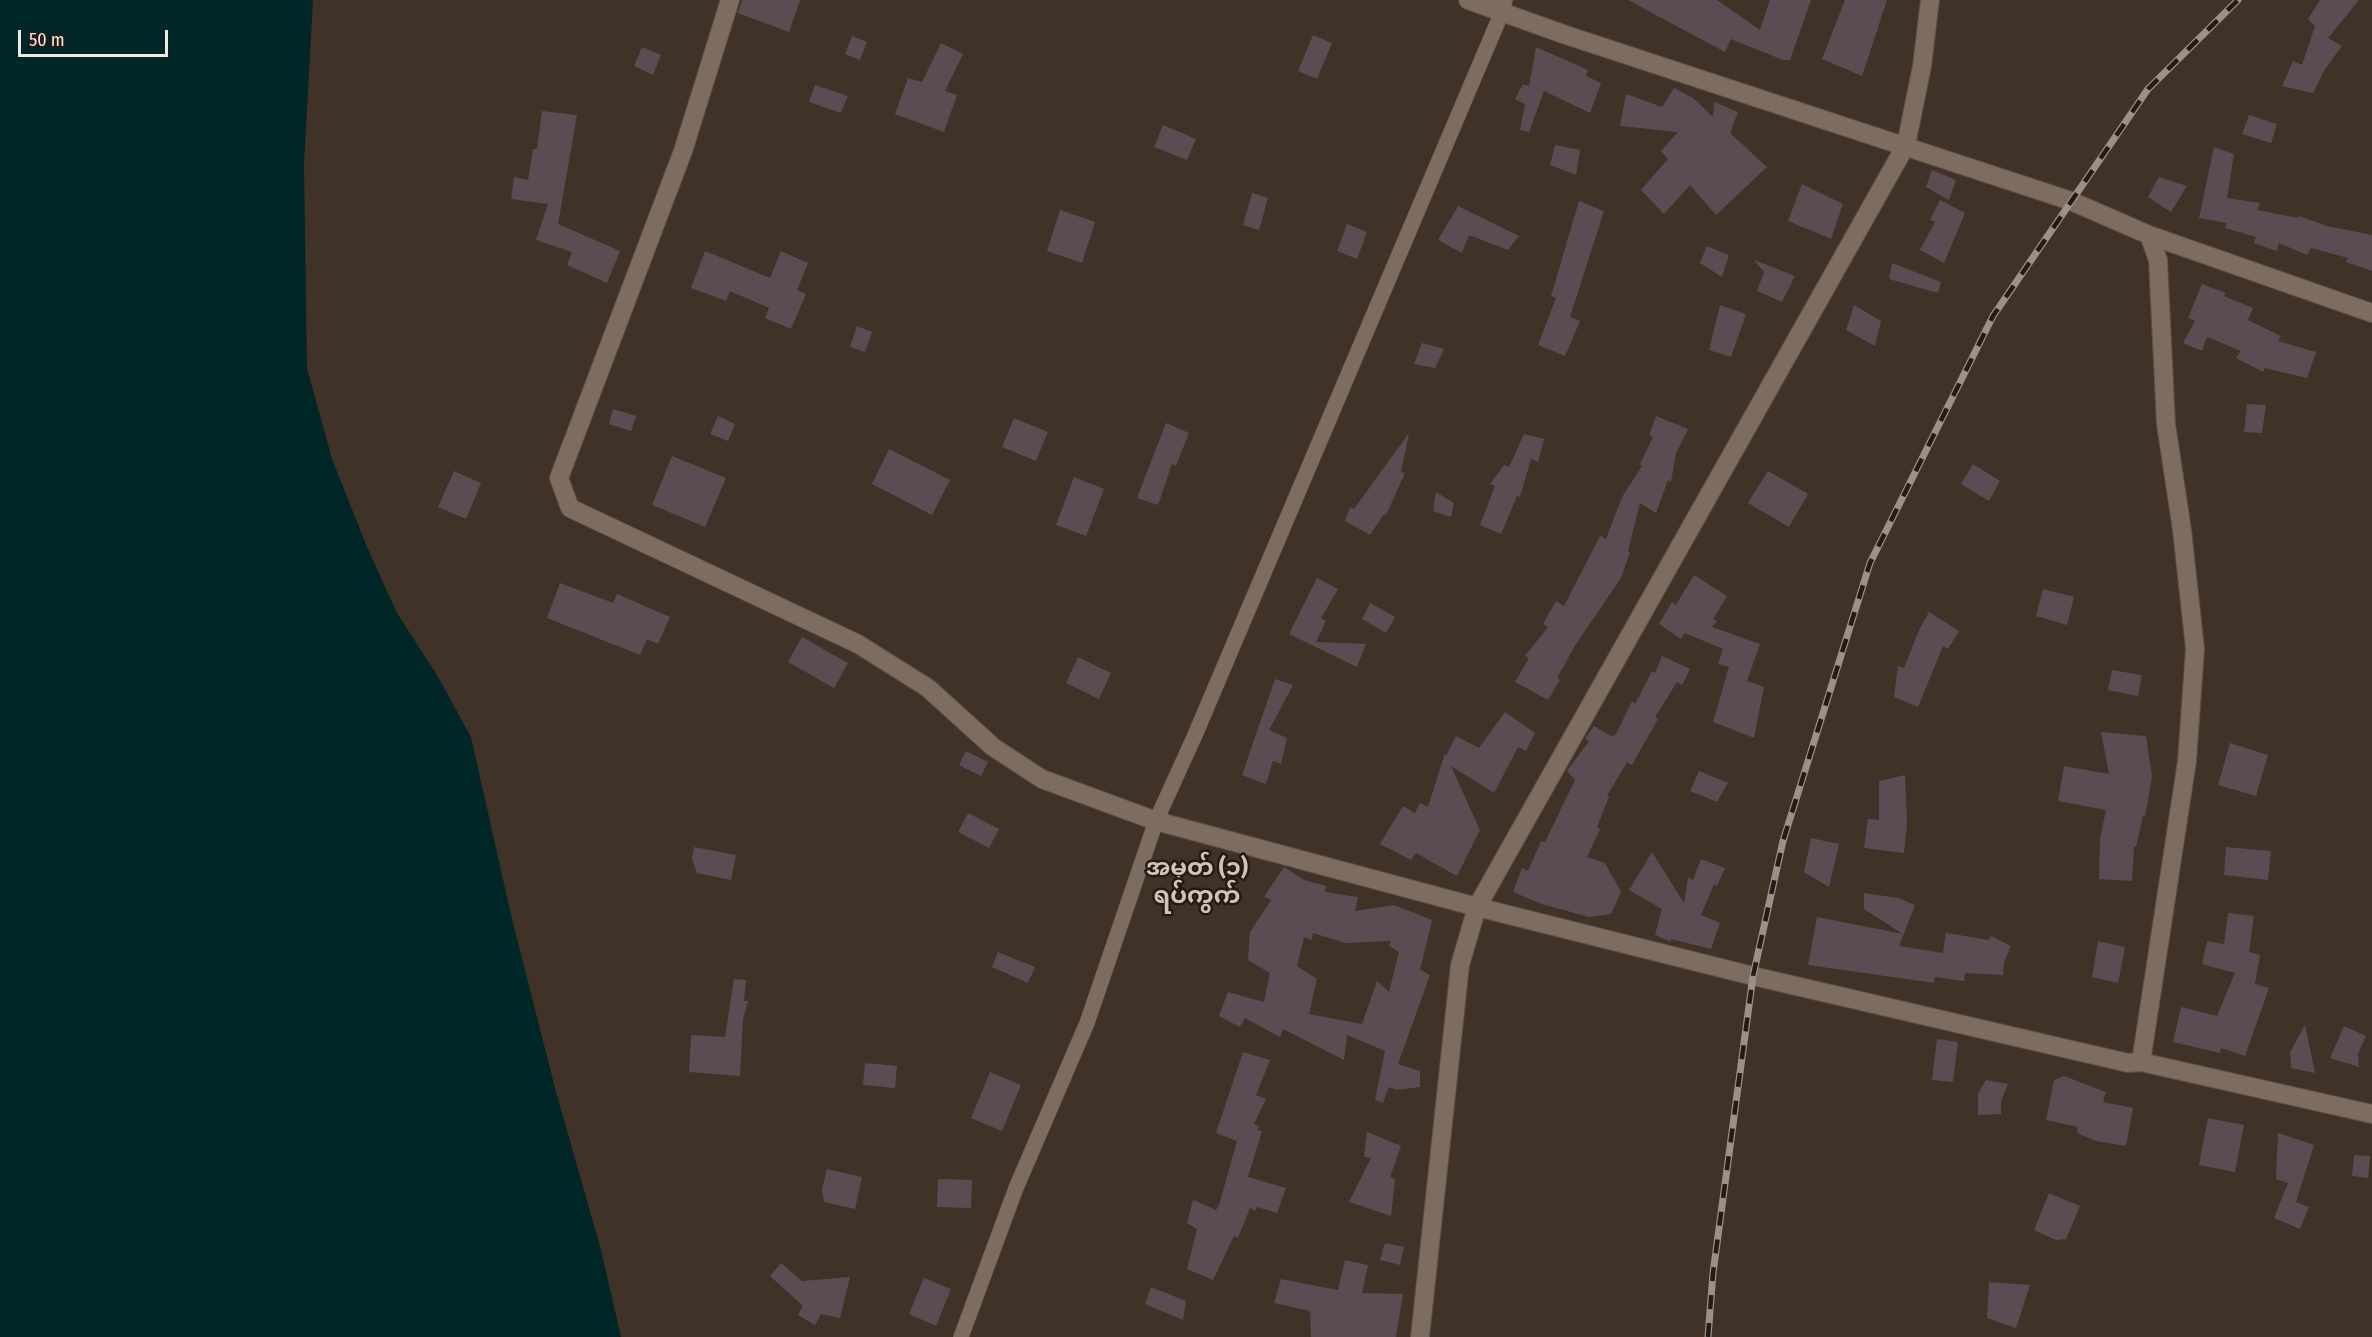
<!DOCTYPE html>
<html>
<head>
<meta charset="utf-8">
<style>
  body { margin:0 }
  #map { position:relative; width:2372px; height:1337px; overflow:hidden; background:#403227; font-family:"Fira Sans Condensed",sans-serif }
  canvas { display:block }
  .scale { position:absolute; left:18px; top:30px; width:150px; height:27px; box-sizing:border-box; border:3px solid #f1e8e1; border-top:0; padding-left:8px; font-size:18px; line-height:21px; white-space:nowrap; color:#f1e8e1; -webkit-text-stroke:4px #221b16; paint-order:stroke }
</style>
</head>
<body>
<div id="map">
<canvas width="2372" height="1337"></canvas>
<div class="scale">50 m</div>
</div>
<script>
const context = document.querySelector('canvas').getContext('2d');
context.lineJoin = 'round';
function paint(path, color) { context.fillStyle = color; context.fill(path, 'evenodd'); }
const poly = rows => new Path2D(rows.map(r => 'M' + r).join(''));
function stroke(path, color, width, dash) { context.strokeStyle = color; context.lineWidth = width; context.lineCap = dash ? 'butt' : 'round'; context.setLineDash(dash || []); context.stroke(path); }
function write(font, color, halo, rows, align = 'center') {
  context.font = font + ' "Fira Sans Condensed","Noto Sans Myanmar",sans-serif'; context.lineWidth = 5; context.setLineDash([]); context.textBaseline = 'middle'; context.strokeStyle = halo; context.fillStyle = color; for (const [text, x, y, turn = 0] of rows) {
    context.save(); context.translate(x, y); context.rotate((+turn || 0) * Math.PI / 180); context.textAlign = isNaN(turn) ? turn : align; if (halo) context.strokeText(text, 0, 0); context.fillText(text, 0, 0); context.restore();
  }
}
paint(poly([
  [0,0,313,0,304,164,307,368,332,459,367,547,397,613,437,675,471,737,511,915,555,1088,601,1250,621,1337,0,1337]
]), '#002628');
paint(poly([
  [742,0,800,0,789,32,738,13],
  [1628,0,1717,0,1760,30,1770,0,1811,0,1790,60,1783,60,1731,39,1725,52],
  [1845,0,1887,0,1862,76,1822,59],
  [2320,0,2359,0,2328,38,2342,46,2325,69,2313,93,2282,86,2293,61,2302,65,2315,26,2308,19],
  [1313,35,1332,43,1317,79,1298,71],
  [852,36,867,42,860,60,845,54],
  [941,43,963,54,945,91,957,95,944,132,895,114,908,78,922,82],
  [642,47,661,55,653,75,634,66],
  [1536,47,1588,70,1586,76,1601,83,1590,113,1544,91,1529,132,1520,130,1525,104,1515,99,1523,84,1529,86],
  [815,85,848,96,841,113,809,102],
  [1674,88,1693,98,1713,117,1714,102,1738,112,1730,133,1767,167,1716,215,1690,185,1664,214,1641,190,1668,159,1661,151,1678,132,1620,126,1626,94,1662,107],
  [542,111,577,115,558,224,620,251,607,283,567,265,572,252,536,240,548,204,511,199,514,177,528,180,533,149,537,149],
  [2249,115,2277,124,2271,143,2242,134],
  [1163,125,1196,139,1187,160,1154,147],
  [1555,145,1580,150,1576,175,1550,165],
  [2214,147,2234,154,2227,198,2260,203,2257,210,2298,218,2299,216,2327,226,2372,235,2372,271,2346,262,2348,258,2311,248,2307,255,2279,243,2277,251,2254,243,2256,237,2225,228,2227,223,2199,218],
  [1932,170,1956,180,1949,200,1926,187],
  [2159,177,2187,186,2171,212,2148,197],
  [1802,184,1843,204,1831,239,1788,221],
  [1252,193,1268,198,1259,230,1243,225],
  [1940,200,1965,213,1944,263,1920,250,1935,222,1930,220],
  [1579,201,1604,211,1570,317,1580,321,1565,356,1538,345,1556,298,1551,296],
  [1458,206,1519,236,1508,250,1469,235,1462,253,1438,240],
  [1060,210,1095,222,1082,263,1047,251],
  [1347,224,1367,232,1357,259,1337,251],
  [1707,246,1729,255,1722,277,1700,263],
  [705,251,770,278,781,251,808,263,797,290,806,294,791,329,765,318,769,308,730,291,726,301,691,288],
  [1754,260,1795,276,1782,302,1757,291,1764,272],
  [1892,263,1941,282,1938,293,1889,279],
  [2202,284,2226,293,2224,296,2253,308,2248,320,2281,336,2278,341,2316,352,2307,378,2265,368,2263,372,2236,358,2241,351,2207,337,2202,351,2183,343,2195,321,2188,318],
  [1720,305,1746,314,1731,357,1709,350],
  [1854,305,1881,321,1875,346,1846,330],
  [857,326,872,332,865,352,850,347],
  [1422,343,1444,349,1435,368,1414,364],
  [2247,404,2266,405,2262,433,2244,432],
  [613,409,636,416,631,431,609,424],
  [718,416,735,424,728,441,710,434],
  [1656,416,1688,429,1676,453,1671,482,1668,480,1656,513,1640,503,1628,551,1630,552,1621,578,1576,644,1557,678,1560,680,1548,700,1515,682,1529,658,1525,656,1548,627,1543,624,1556,601,1564,606,1600,536,1606,539,1622,497,1642,466,1640,464,1653,437,1649,435],
  [1014,418,1048,432,1036,461,1002,447],
  [1166,423,1189,433,1176,466,1172,464,1158,505,1137,498],
  [1409,433,1401,472,1405,473,1386,515,1384,514,1370,535,1345,521,1350,507,1354,509],
  [1524,434,1544,439,1538,462,1531,459,1520,497,1517,496,1501,534,1480,525,1495,486,1490,484,1504,465,1509,467],
  [889,449,950,480,932,515,872,484],
  [672,456,726,478,705,527,652,505],
  [1973,464,2000,481,1989,501,1961,484],
  [454,471,481,483,466,519,438,507],
  [1768,471,1808,494,1789,527,1748,503],
  [1074,477,1104,489,1086,536,1056,525],
  [1436,492,1454,503,1451,517,1433,511],
  [1694,575,1727,596,1713,619,1717,621,1712,627,1760,644,1747,681,1764,687,1754,738,1713,722,1729,667,1718,664,1723,649,1685,633,1681,639,1659,624,1672,602,1676,605],
  [1317,578,1338,589,1321,618,1326,621,1316,642,1366,644,1357,667,1289,634],
  [560,583,613,603,617,594,670,617,658,644,647,639,640,655,547,618],
  [2043,589,2074,597,2067,625,2036,616],
  [1370,603,1395,617,1386,633,1362,619],
  [1929,612,1959,631,1948,649,1943,646,1918,707,1894,697,1898,666,1904,668,1920,628],
  [802,637,848,663,834,688,788,662],
  [1662,656,1690,669,1682,685,1677,682,1655,717,1658,719,1632,765,1627,762,1607,796,1609,797,1597,827,1600,829,1587,857,1605,863,1621,892,1611,914,1589,917,1542,904,1513,892,1522,868,1528,871,1541,841,1545,842,1575,780,1567,771,1589,741,1585,739,1594,726,1613,737,1616,734,1632,701,1635,704,1652,671,1655,673],
  [1078,657,1111,673,1099,699,1066,683],
  [2112,670,2142,675,2138,696,2108,690],
  [1275,679,1293,685,1269,730,1287,738,1281,764,1273,761,1266,784,1242,775],
  [1505,712,1535,733,1526,751,1518,747,1494,793,1451,766,1480,830,1457,876,1416,853,1411,860,1380,844,1403,806,1415,813,1420,803,1428,807,1445,753,1446,756,1456,736,1479,748],
  [2101,732,2146,736,2152,776,2145,817,2143,816,2136,847,2134,846,2132,881,2099,879,2100,839,2106,810,2058,801,2064,766,2109,774],
  [2230,743,2268,755,2256,796,2218,785],
  [966,751,988,762,981,776,959,765],
  [1699,771,1728,783,1717,802,1690,791],
  [1905,775,1907,823,1904,853,1864,848,1868,819,1879,820,1879,781],
  [968,813,999,829,989,848,958,832],
  [1811,838,1839,844,1829,887,1804,872],
  [694,847,736,855,731,880,697,873,692,859],
  [2226,847,2271,851,2268,880,2224,875],
  [1652,852,1684,903,1688,877,1693,880,1701,859,1725,868,1717,886,1714,884,1701,915,1720,923,1711,949,1671,939,1671,942,1655,935,1662,909,1629,890],
  [1284,867,1304,880,1326,886,1325,892,1358,897,1355,911,1394,905,1432,920,1420,970,1430,975,1398,1064,1420,1071,1420,1087,1397,1090,1389,1087,1383,1103,1375,1100,1385,1051,1347,1035,1344,1060,1283,1029,1280,1037,1245,1018,1240,1027,1219,1016,1228,992,1264,1002,1270,973,1248,960,1250,932,1271,900,1264,897],
  [1313,933,1345,943,1391,941,1389,946,1399,952,1389,992,1377,981,1362,1024,1309,1014,1317,979,1297,966,1304,937,1312,940],
  [1864,893,1898,898,1915,905,1899,946,1943,953,1946,933,1989,940,1991,936,2011,946,2004,962,2003,975,1965,973,1964,981,1935,977,1934,983,1808,965,1817,917,1903,934,1864,909],
  [2228,913,2254,916,2249,952,2260,955,2255,984,2269,988,2245,1056,2221,1048,2220,1053,2173,1042,2181,1007,2217,1016,2235,973,2202,964,2207,941,2224,944],
  [2098,941,2125,947,2118,983,2092,977],
  [998,952,1035,967,1028,983,992,967],
  [734,979,746,980,744,1001,748,1001,743,1019,740,1076,689,1072,691,1035,725,1037],
  [2305,1025,2315,1073,2291,1068,2290,1052],
  [2344,1026,2366,1036,2358,1054,2359,1067,2330,1058],
  [1937,1039,1958,1042,1953,1082,1932,1080],
  [1243,1052,1270,1060,1256,1095,1266,1099,1254,1124,1259,1126,1257,1130,1262,1131,1248,1177,1286,1188,1277,1213,1257,1207,1255,1211,1250,1208,1238,1238,1234,1236,1213,1280,1187,1269,1197,1229,1187,1223,1193,1200,1216,1210,1219,1205,1237,1141,1216,1133],
  [865,1063,897,1066,895,1088,863,1085],
  [990,1072,1021,1085,1002,1131,971,1118],
  [2064,1076,2106,1092,2103,1102,2133,1108,2126,1146,2096,1141,2077,1133,2078,1127,2046,1120,2054,1080],
  [1986,1080,2008,1084,2001,1101,2001,1114,1978,1115,1978,1094],
  [2208,1118,2244,1125,2235,1172,2199,1165],
  [1367,1132,1401,1146,1390,1177,1395,1179,1391,1216,1349,1202,1371,1158,1364,1157],
  [2278,1133,2314,1145,2296,1202,2309,1207,2300,1229,2274,1218,2288,1183,2276,1179],
  [2354,1155,2370,1156,2368,1178,2352,1176],
  [827,1169,862,1177,855,1209,824,1202,822,1189],
  [938,1179,972,1180,971,1208,937,1207],
  [2049,1193,2080,1206,2066,1239,2056,1240,2034,1230],
  [1385,1243,1404,1247,1400,1265,1380,1260],
  [1345,1260,1368,1265,1362,1293,1403,1294,1396,1337,1311,1337,1310,1311,1274,1303,1281,1279,1338,1290],
  [781,1263,802,1281,850,1277,840,1318,821,1314,815,1325,798,1315,803,1306,770,1276],
  [924,1278,951,1289,936,1326,909,1314],
  [1989,1282,2030,1285,2016,1328,1987,1318],
  [1151,1287,1186,1301,1183,1320,1145,1304]
]), '#5d4b53');
const pedestrian = poly([
  [961,1337,1016,1188,1087,1023,1156,821,1195,735,1502,12,1505,0]
]);
const minor = poly([
  [1468,0,1566,35,2071,201,2149,235,2372,313],
  [2141,1062,2187,761,2195,649,2182,530,2166,424,2158,260,2149,235],
  [1420,1337,1460,965,1477,907]
]);
const tertiary = poly([
  [730,0,683,151,559,478,570,508,858,644,928,688,993,747,1042,779,1156,821,1477,907]
]);
const secondary = poly([
  [1930,0,1922,66,1906,145,1477,907,1753,976,2128,1063,2141,1062,2372,1114]
]);
stroke(pedestrian, '#5b5046', 16);
stroke(minor, '#5b5046', 20);
stroke(tertiary, '#5b5046', 20);
stroke(secondary, '#5b5046', 20);
stroke(pedestrian, '#7c6d60', 15);
stroke(minor, '#7c6d60', 18);
stroke(tertiary, '#7c6d60', 18);
stroke(secondary, '#7c6d60', 18);
const rail = poly([
  [1708,1337,1713,1273,1753,976,1783,841,1870,563,1993,316,2148,89,2238,0]
]);
stroke(rail, '#9c9087', 7);
stroke(rail, '#221b16', 4.5, [14]);
write('bold 24px', '#d4c2b4', '#221b16', [
  ["အမှတ် (၁)",1197,868],
  ["ရပ်ကွက်",1197,896]
]);
</script>
</body>
</html>
